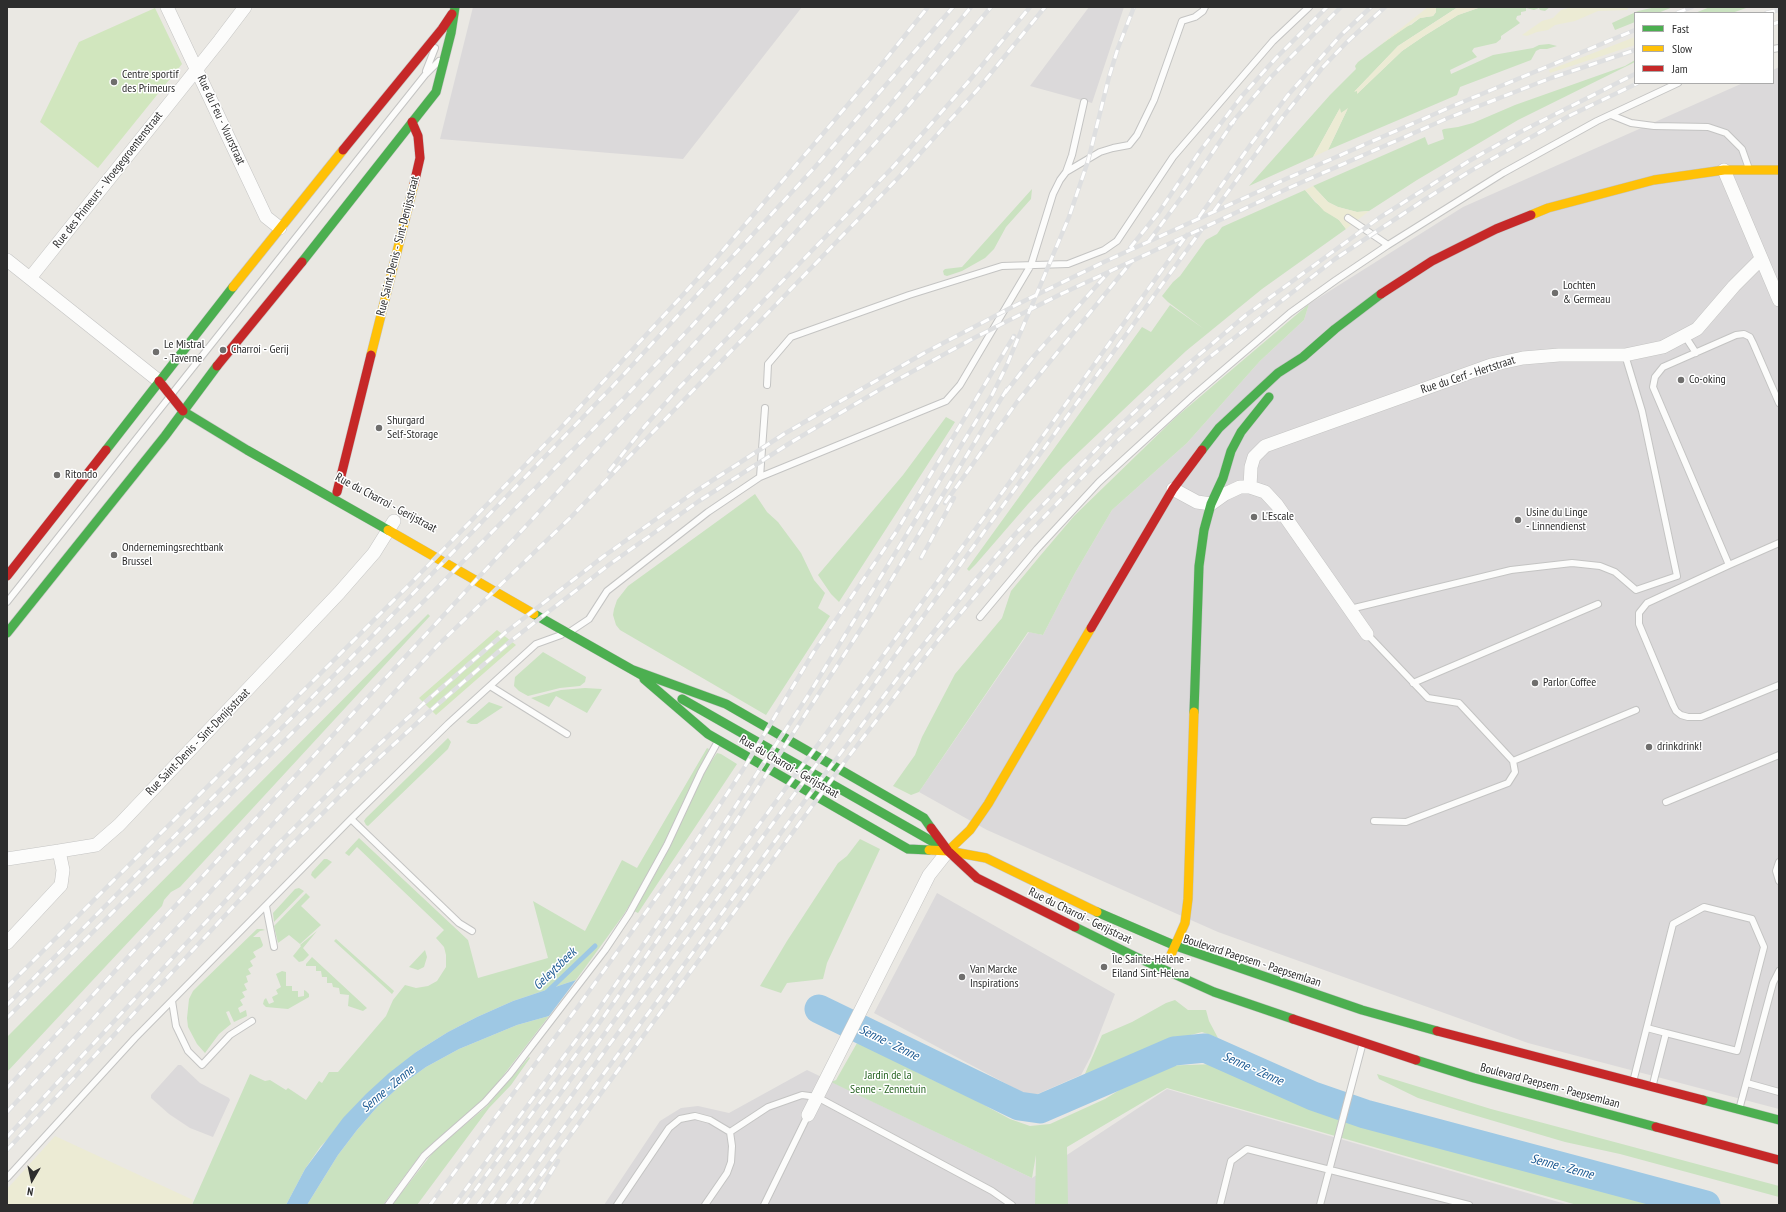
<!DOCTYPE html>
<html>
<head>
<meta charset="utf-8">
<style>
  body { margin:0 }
  #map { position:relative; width:1786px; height:1212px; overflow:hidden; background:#eae8e3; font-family:"PT Sans Narrow",sans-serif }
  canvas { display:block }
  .frame { position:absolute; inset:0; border:8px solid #2d2d2d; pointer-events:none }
  .legend { position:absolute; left:1634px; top:12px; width:140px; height:72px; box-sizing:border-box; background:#fff; border:1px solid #ababab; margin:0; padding:5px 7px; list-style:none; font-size:12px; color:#2d2d2d }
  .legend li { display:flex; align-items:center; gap:8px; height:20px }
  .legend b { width:20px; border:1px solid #ababab }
  .north { position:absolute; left:12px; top:1160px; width:40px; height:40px; -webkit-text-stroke:3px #fff; paint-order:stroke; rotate:189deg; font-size:11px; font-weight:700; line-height:16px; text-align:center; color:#2d2d2d }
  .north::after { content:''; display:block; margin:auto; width:14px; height:18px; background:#2d2d2d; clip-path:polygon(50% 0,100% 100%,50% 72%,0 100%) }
</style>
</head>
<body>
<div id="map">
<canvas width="1786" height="1212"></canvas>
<div class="frame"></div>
<ul class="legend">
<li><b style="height:5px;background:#4caf50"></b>Fast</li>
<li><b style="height:5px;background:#ffc107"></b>Slow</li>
<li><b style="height:5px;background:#c62828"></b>Jam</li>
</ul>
<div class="north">N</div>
</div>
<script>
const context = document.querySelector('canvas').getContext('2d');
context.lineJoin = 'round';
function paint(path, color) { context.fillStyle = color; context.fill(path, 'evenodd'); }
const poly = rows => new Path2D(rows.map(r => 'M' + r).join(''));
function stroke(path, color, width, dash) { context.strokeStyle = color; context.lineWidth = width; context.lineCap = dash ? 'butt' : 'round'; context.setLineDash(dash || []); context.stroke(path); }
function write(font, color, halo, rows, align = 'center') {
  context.font = font + ' "PT Sans Narrow",sans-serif'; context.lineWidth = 3; context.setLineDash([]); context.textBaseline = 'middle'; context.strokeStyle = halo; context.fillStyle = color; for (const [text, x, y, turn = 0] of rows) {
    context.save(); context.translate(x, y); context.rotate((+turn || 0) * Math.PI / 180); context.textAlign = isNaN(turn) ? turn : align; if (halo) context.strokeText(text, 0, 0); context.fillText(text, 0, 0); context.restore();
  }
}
paint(poly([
  [473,7,802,7,683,159,440,139],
  [1089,7,1124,7,1092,103,1030,86],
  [1779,67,1779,1109,1528,1043,1218,932,987,830,919,792,1029,632,1043,635,1075,573,1112,510,1187,443,1260,361,1304,320,1309,304,1463,207,1743,83,1773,83,1773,70],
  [937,893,1115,994,1091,1056,1081,1075,1031,1097,874,1013],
  [178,1065,181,1065,200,1083,229,1098,230,1100,213,1137,190,1128,169,1114,151,1098,151,1095],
  [807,1070,1032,1178,1167,1089,1569,1205,604,1205,660,1121,681,1108,698,1106,729,1113]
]), '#dbd9da');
paint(poly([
  [1436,7,1458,7,1398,46,1355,91,1357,91,1358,93,1402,51,1424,36,1458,15,1481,7,1550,7,1545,11,1540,10,1539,8,1534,10,1526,8,1526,11,1521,12,1521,15,1517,16,1516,19,1520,23,1501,36,1501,39,1496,43,1474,48,1472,51,1477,57,1450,70,1451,74,1493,55,1533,48,1539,45,1549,44,1557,46,1547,49,1540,49,1536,51,1531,60,1460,87,1457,95,1328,150,1347,110,1341,113,1339,110,1313,157,1249,186,1330,95,1356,69,1355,66,1358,62,1406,26,1411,25,1420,18,1433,16,1436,12],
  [1656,7,1673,7,1658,13,1635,13,1635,22,1615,30,1612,23,1638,11],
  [1710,7,1749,7,1732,13,1695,13],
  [1635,60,1635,62,1518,120,1417,180,1369,211,1357,212,1338,207,1328,202,1313,186,1425,137,1428,145,1444,139,1442,130,1444,129,1458,127,1473,123,1515,105,1625,66],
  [1032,189,1031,199,1006,227,994,249,985,258,962,271,947,276,944,275,943,271,945,269,962,267],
  [1305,190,1315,202,1339,220,1346,229,1262,289,1186,351,1141,393,1063,467,1028,504,976,564,969,571,967,569,1142,327,1151,332,1170,305,1204,329,1168,302,1162,296,1173,282,1180,276,1206,240,1217,234,1222,227],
  [1309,304,1304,320,1260,361,1187,443,1112,510,1075,573,1043,635,1028,632,919,792,911,795,893,786,915,755,922,737,955,674,1002,618,1011,591,1040,556,1074,516,1175,418],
  [946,417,955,422,839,602,831,594,818,575,903,475],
  [755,494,767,512,778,522,801,553,814,580,825,593,818,608,830,616,766,715,620,630,616,625,613,615,614,609,617,600,628,586],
  [428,614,430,616,180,887,171,892,164,900,162,906,7,1072,7,1037],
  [543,652,586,677,585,682,580,686,560,688,528,696,519,691,514,686,515,677],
  [585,688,602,689,587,713,556,696,549,707,531,698,561,690],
  [489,702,503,707,477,724,471,724,466,722],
  [448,738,451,742,448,749,368,826,366,825,364,821,366,818],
  [707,748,709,749,674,825,649,874,624,914,576,980,513,1001,477,1017,448,1032,416,1052,321,1146,305,1169,286,1205,192,1205,250,1074,265,1081,270,1080,286,1090,288,1088,306,1100,319,1081,322,1083,329,1072,338,1072,386,1016,393,1000,405,985,416,988,428,986,437,981,446,967,446,955,444,947,436,938,444,930,357,847,349,856,345,853,359,838,468,940,478,978,548,958,533,901,585,931,622,860,637,868],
  [717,753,721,754,737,764,638,913,634,911,662,862,704,772],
  [860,839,880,849,827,963,823,979,787,983,781,993,760,986,787,941,838,863,847,856],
  [324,859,327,859,332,862,315,879,311,875,312,872],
  [299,888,304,891,274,922,273,913,295,889],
  [306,893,310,897,301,906,321,925,300,944,289,935,278,943,274,926],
  [257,929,262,929,265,930,260,931,253,937,260,937,263,945,262,947,253,952,256,957,250,961,253,966,248,969,251,974,246,976,248,982,244,984,247,990,242,992,245,997,240,1000,243,1005,238,1008,240,1013,246,1010,247,1016,234,1022,229,1011,226,1012,231,1024,219,1034,205,1053,197,1044,188,1027,187,1018,189,999,193,991,201,983],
  [317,931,303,948,309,955,303,961,299,962,293,956,301,946,300,945],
  [336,939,394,991,392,994,334,941],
  [425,950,427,957,424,967,418,970,409,967],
  [312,957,367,1008,363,1011,348,1006,349,995,340,994,339,988,333,987,332,983,327,983,327,977,322,977,321,971,316,971,316,966,306,966,306,964],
  [282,971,286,972,286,986,292,986,292,991,298,991,298,997,304,996,304,990,306,991,309,994,309,997,288,1009,266,1007,263,1004,264,1000,266,998,269,1004,274,1002,272,997,278,994,276,990,281,987,276,974],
  [1175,1000,1188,1010,1206,1010,1209,1021,1218,1038,1202,1032,1176,1039,1144,1053,1039,1104,1036,1097,1084,1076,1102,1035,1132,1022,1166,1003],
  [549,1016,489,1094,421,1154,383,1205,307,1205,338,1155,357,1130,378,1106,401,1085,426,1067,459,1049,517,1025],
  [857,1043,904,1063,918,1073,930,1075,931,1079,960,1092,1010,1119,1030,1126,1050,1124,1105,1099,1158,1066,1217,1064,1287,1098,1383,1127,1666,1205,1577,1205,1167,1088,1067,1147,1068,1205,1035,1205,1036,1155,1032,1178,831,1082,836,1080],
  [529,1057,530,1058,511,1085,489,1108,417,1205,392,1205,434,1151,487,1106],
  [1377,1074,1491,1109,1779,1186,1779,1197,1620,1154,1565,1142,1460,1111,1418,1098,1379,1079]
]), '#cae2c0');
paint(poly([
  [1428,7,1436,7,1436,12,1433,16,1420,18,1380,45],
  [1458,7,1481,7,1458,15,1424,36,1402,51,1357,94,1357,91,1354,92,1398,46],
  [1572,7,1629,7,1627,10,1598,11,1575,21,1555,25,1548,30,1537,32,1527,36,1522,35,1542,21,1553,18,1561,10],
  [1635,37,1635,45,1550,73,1549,70],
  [1340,108,1341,113,1348,108,1328,150,1313,157],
  [1313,186,1328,202,1338,207,1357,212,1369,211,1346,229,1339,220,1324,211,1305,190],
  [55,1136,193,1200,192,1205,7,1205,7,1189]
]), '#ecebd4');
paint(poly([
  [155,8,182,64,98,168,40,122,79,42],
  [497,630,516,645,436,715,419,698]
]), '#d1e6be');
paint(poly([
  [576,980,549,1016,517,1025,459,1049,426,1067,401,1085,378,1106,357,1130,338,1155,307,1205,286,1205,305,1169,343,1118,366,1094,389,1073,416,1052,448,1032,477,1017,513,1001]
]), '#9ec8e4');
stroke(poly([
  [547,992,595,946]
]), '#9ec8e4', 5);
stroke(poly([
  [819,1009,1019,1106,1040,1109,1174,1051,1205,1048,1313,1096,1365,1114,1706,1205]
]), '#9ec8e4', 29);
const lane = poly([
  [1773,49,1779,48],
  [426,71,435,48],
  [1611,115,1631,123,1654,126,1708,127,1726,133,1742,149,1748,166],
  [1066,172,1072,155,1084,102],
  [1348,218,1388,245],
  [1685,336,1696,353],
  [767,385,768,364,791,337,909,295,1002,266,1068,264,1104,250,1117,241,1173,157,1273,41,1309,7],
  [1779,403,1753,343,1750,337,1744,334,1736,335,1663,367,1655,377,1653,387,1729,565,1779,543],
  [760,477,765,408],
  [1729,565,1647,603,1639,613,1639,624,1673,705,1676,711,1681,715,1688,717,1701,717,1779,685],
  [7,602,374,139,425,75,439,61],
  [1350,609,1511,570,1572,563,1600,566,1615,572,1636,590,1677,576,1642,411,1625,355],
  [980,617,1037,549,1099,482,1193,396,1290,313,1336,280,1388,245,1503,173,1597,121,1678,83],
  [571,631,589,619,607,591,708,512,760,477,946,401,960,385,1031,265,1053,194,1060,180,1066,172,1100,152,1113,148,1129,145,1137,135,1154,100,1182,21,1195,17,1203,11,1205,7],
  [1367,634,1428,698,1459,703,1513,761,1515,772,1508,783,1406,822,1374,821],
  [1413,683,1598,604],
  [490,686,567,734],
  [1513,761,1636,710],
  [1666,802,1779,755],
  [351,819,459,923,472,931],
  [1779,862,1776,871,1779,881],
  [266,906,274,947],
  [172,1001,176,1026,188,1051,202,1065,230,1035,252,1021],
  [1647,1028,1666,1033],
  [1634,1078,1673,924,1704,907,1752,919,1764,947,1737,1051,1666,1033,1653,1084],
  [1747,1083,1779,1092],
  [1740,1106,1773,983,1779,971],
  [730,1132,768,1107,802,1095,817,1097,992,1191,1012,1205],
  [7,1178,135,1038,351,819,448,724,536,644,561,635],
  [388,1205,424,1156,436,1145,485,1102,510,1074,605,950,629,914,667,845,701,772,717,743],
  [617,1205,669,1128,680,1119,695,1116,710,1120,730,1132,732,1146,731,1162,727,1173,705,1205],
  [764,1205,808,1115],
  [1220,1205,1231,1161,1247,1149,1469,1205],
  [1320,1205,1362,1046]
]);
const street = poly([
  [167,7,266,217,280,228],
  [1724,170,1779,300],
  [7,260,159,381],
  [30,278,220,40,245,7],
  [1250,487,1251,467,1254,457,1265,446,1491,365,1523,358,1559,355,1625,355,1663,347,1697,329,1734,286,1761,259],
  [1173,489,1197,502,1211,504,1225,494,1240,487,1250,487,1265,492,1277,505,1367,634],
  [7,859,59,851],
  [7,943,61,885,63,870,59,851,96,845,119,825,339,593,374,553,394,521],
  [808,1115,929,875,948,851]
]);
const fast = poly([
  [302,262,436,92,451,33,455,7],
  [183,411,247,450,388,530],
  [106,450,233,287],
  [1202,450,1219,428,1278,373,1303,357,1335,329,1381,294],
  [534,614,645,677],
  [7,633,165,436,217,366],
  [633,670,726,704,924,818,931,828],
  [644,679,708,734,908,849,929,850],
  [682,699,942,847],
  [1194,712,1199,566,1204,530,1211,504,1223,478,1231,451,1241,432,1269,397],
  [1097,912,1176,946,1362,1010,1437,1031],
  [1075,927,1136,957,1214,992,1293,1019],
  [1416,1060,1474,1078,1656,1127],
  [1703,1100,1779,1120]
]);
const slow = poly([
  [1531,215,1548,208,1654,180,1724,170,1779,170],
  [233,287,343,150],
  [371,355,414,184],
  [388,530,534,614],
  [929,850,948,851,986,858,1097,912],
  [948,851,970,830,988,804,1091,628],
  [1170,957,1185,923,1188,899,1194,712]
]);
const jam = poly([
  [412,122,418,136,420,158,414,184],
  [343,150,442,29,452,14],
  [1381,294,1432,261,1496,229,1531,215],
  [217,366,302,262],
  [159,381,183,411],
  [337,492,371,355],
  [7,576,106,450],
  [1091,628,1173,489,1202,450],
  [931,828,948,851,977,878,1075,927],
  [1293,1019,1416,1060],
  [1437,1031,1703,1100],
  [1656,1127,1779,1160]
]);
stroke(lane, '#c4c4c3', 8);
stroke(street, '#c4c4c3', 14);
stroke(fast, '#c4c4c3', 10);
stroke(slow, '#c4c4c3', 10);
stroke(jam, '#c4c4c3', 10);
stroke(lane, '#fcfcfb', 6);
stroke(street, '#fcfcfb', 13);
stroke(fast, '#4caf50', 9);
stroke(slow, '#ffc107', 9);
stroke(jam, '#c62828', 9);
const rail = poly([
  [1677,13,1692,7],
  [1766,13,1779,10],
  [1773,24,1779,22],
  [1230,125,1270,78,1341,7],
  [1214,211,1282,118,1323,67,1346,43,1385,7],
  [1199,217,1251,144,1288,95,1341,35,1371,7],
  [1149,241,1189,187,1234,121],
  [1130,248,1159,212,1200,151,1241,97,1276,58,1327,7],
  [1005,393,1034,356,1108,273],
  [609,471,645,426,677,390,892,168,969,81,1030,7],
  [945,503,1017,402,1132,261],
  [921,558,954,498],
  [7,987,412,582,556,433,712,263,869,80,928,7],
  [7,1005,349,660,612,387,815,167,953,7],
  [7,1018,432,593,624,398,691,327,827,178,893,101,971,7],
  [7,1088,743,291,904,111,991,7],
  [7,1112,438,645,571,517,900,176,978,89,1045,7],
  [7,1137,278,844,361,761,423,704,506,632,604,556,693,493,784,434,832,406,926,352,1018,304,1106,261,1288,178,1453,106,1635,30],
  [7,1150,285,851,366,770,430,711,512,640,610,564,699,501,790,443,884,387,974,338,1059,295,1291,187,1448,118,1551,78,1635,50],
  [430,1205,577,1008,689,852,744,768,813,653,896,532,1014,336],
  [454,1205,593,1017,670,906,809,694,992,395,1006,367,1069,217,1088,161,1109,77,1118,48,1134,7],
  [464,1205,600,1022,677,912,870,615,1007,389],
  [478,1205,828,731,1012,479,1187,235],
  [491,1205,827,750,1202,229],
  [507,1205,803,803,908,664,971,585,1016,533,1110,435,1160,388,1246,315,1379,218,1469,161,1520,132,1635,74],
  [519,1205,846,760,939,639,1024,538,1116,442,1206,360,1335,259,1424,200,1472,170,1571,115,1638,83],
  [531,1205,558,1161]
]);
stroke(rail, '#dedfe0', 4.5);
stroke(rail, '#fff', 3, [9]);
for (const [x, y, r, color] of [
  [114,82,4,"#6f6e6d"],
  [1555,293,4,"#6f6e6d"],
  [223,350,4,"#6f6e6d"],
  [156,352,4,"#6f6e6d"],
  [1681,380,4,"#6f6e6d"],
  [379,428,4,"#6f6e6d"],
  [57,475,4,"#6f6e6d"],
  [1254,517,4,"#6f6e6d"],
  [1518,520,4,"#6f6e6d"],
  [114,555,4,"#6f6e6d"],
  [1535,683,4,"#6f6e6d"],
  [1649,747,4,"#6f6e6d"],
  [1104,967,4,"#6f6e6d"],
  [962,977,4,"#6f6e6d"]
]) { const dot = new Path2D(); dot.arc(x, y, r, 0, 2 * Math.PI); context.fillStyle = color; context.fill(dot); stroke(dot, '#fff', 1.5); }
write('12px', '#2d2d2d', '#fff', [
  ["Centre sportif",122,75],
  ["des Primeurs",122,89],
  ["Lochten",1563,286],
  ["& Germeau",1563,300],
  ["Le Mistral",164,345],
  ["- Taverne",164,359],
  ["Charroi - Gerij",231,350],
  ["Co-oking",1689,380],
  ["Shurgard",387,421],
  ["Self-Storage",387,435],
  ["Ritondo",65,475],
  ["Usine du Linge",1526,513],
  ["- Linnendienst",1526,527],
  ["L'Escale",1262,517],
  ["Ondernemingsrechtbank",122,548],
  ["Brussel",122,562],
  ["Parlor Coffee",1543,683],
  ["drinkdrink!",1657,747],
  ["Île Sainte-Hélène -",1112,960],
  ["Eiland Sint-Helena",1112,974],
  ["Van Marcke",970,970],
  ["Inspirations",970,984]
], 'left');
write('12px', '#2d2d2d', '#fff', [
  ["Rue du Feu - Vuurstraat",221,120,65],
  ["Rue des Primeurs - Vroegegroentenstraat",108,180,-52],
  ["Rue Saint-Denis - Sint-Denijsstraat",398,246,-76],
  ["Rue du Cerf - Hertstraat",1468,375,-18],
  ["Rue du Charroi - Gerijstraat",386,503,28],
  ["Rue Saint-Denis - Sint-Denijsstraat",198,742,-46],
  ["Rue du Charroi - Gerijstraat",789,767,30],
  ["Rue du Charroi - Gerijstraat",1080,916,26],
  ["Boulevard Paepsem - Paepsemlaan",1252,961,18],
  ["Boulevard Paepsem - Paepsemlaan",1550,1086,15]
]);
write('12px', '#276422', '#fff', [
  ["Jardin de la",888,1076],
  ["Senne - Zennetuin",888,1090]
]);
write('italic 13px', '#1b5992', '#fff', [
  ["Geleytsbeek",555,969,-44],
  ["Senne - Zenne",889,1043,26],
  ["Senne - Zenne",1253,1069,24],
  ["Senne - Zenne",388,1089,-40],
  ["Senne - Zenne",1562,1167,15]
]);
</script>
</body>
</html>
